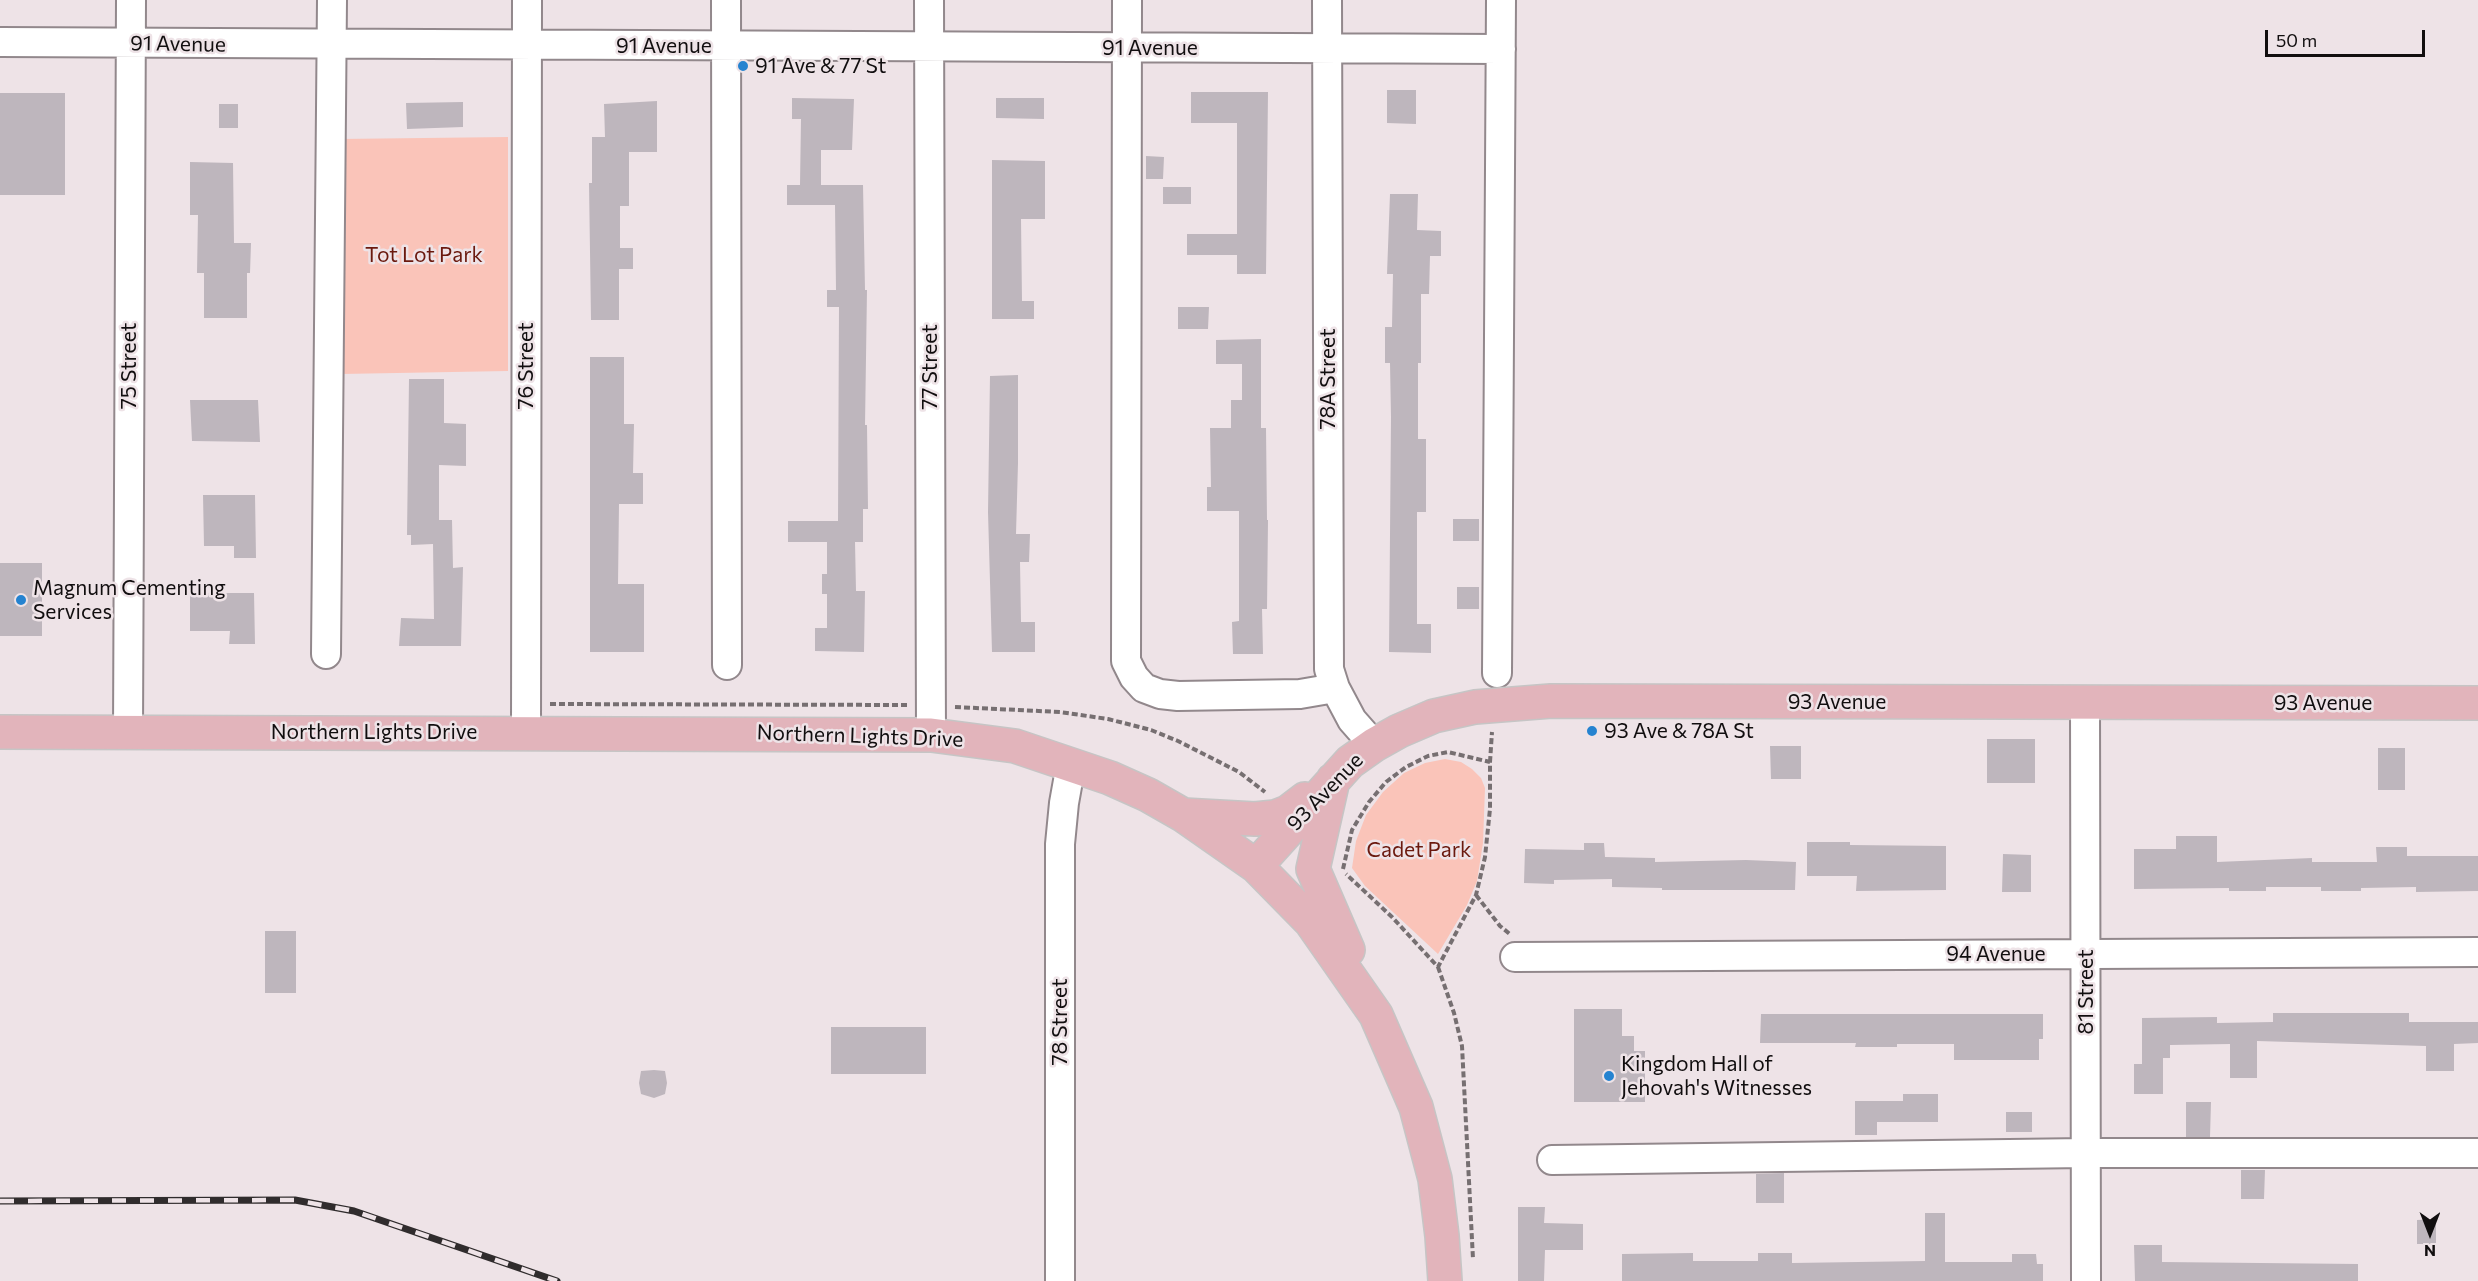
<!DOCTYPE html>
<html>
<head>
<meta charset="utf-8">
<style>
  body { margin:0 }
  #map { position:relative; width:2478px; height:1281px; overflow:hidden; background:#eee3e7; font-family:Commissioner,sans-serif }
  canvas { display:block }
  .north { position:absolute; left:2400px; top:1203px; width:60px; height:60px; -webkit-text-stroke:4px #eee3e7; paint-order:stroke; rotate:180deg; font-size:16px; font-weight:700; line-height:24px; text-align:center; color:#110e0f }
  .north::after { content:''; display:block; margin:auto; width:21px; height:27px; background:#110e0f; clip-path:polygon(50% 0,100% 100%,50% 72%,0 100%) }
  .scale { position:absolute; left:2265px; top:30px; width:160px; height:27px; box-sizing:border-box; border:3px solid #110e0f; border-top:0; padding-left:8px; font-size:18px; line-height:21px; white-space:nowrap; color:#110e0f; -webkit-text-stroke:4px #eee3e7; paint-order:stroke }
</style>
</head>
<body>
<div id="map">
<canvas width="2478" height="1281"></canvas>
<div class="north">N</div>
<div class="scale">50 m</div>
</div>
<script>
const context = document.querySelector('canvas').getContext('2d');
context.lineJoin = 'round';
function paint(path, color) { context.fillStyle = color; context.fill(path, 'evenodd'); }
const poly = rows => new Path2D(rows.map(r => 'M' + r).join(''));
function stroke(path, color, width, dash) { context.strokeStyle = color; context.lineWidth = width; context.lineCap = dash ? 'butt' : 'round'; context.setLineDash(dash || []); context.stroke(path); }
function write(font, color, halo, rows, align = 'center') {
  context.font = font + ' Commissioner,sans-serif'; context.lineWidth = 5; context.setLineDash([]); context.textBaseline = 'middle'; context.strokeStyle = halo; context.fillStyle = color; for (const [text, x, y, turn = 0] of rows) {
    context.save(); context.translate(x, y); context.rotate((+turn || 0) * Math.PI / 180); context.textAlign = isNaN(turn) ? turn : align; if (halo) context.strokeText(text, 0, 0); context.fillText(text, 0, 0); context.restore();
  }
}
paint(poly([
  [508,137,508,371,341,374,339,139],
  [1445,759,1461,762,1472,769,1481,778,1485,788,1483,843,1477,881,1467,905,1438,954,1365,886,1352,868,1356,841,1366,815,1383,792,1404,773,1425,763]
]), '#fac4b9');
paint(poly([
  [1387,90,1416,90,1416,124,1387,123],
  [1191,92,1268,92,1266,274,1237,274,1237,255,1187,255,1187,234,1237,234,1237,123,1191,123],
  [0,93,65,93,65,195,0,195],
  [792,98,854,99,852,150,821,150,821,185,863,185,865,290,867,290,865,425,867,425,868,509,863,509,863,542,855,542,856,591,865,591,864,652,815,651,815,628,827,628,827,594,822,594,822,574,827,574,827,542,788,542,788,521,838,521,839,307,827,307,827,290,836,290,835,205,787,205,787,185,800,185,801,119,792,119],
  [996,98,1044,98,1044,119,996,118],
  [657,101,657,152,629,152,629,206,620,206,620,248,633,248,633,269,619,269,619,320,591,320,589,183,592,183,592,137,605,137,604,104],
  [463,102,463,127,407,129,406,103],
  [219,104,238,104,238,128,219,128],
  [1146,156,1164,157,1163,179,1146,179],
  [992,160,1045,161,1045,219,1021,219,1022,301,1034,301,1034,319,992,319],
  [190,162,233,163,234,243,251,243,250,273,247,273,247,318,204,318,204,273,197,273,198,215,190,215],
  [1163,187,1191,187,1191,204,1163,204],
  [1390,194,1418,194,1417,230,1441,231,1441,256,1430,256,1429,294,1421,294,1421,363,1418,363,1418,439,1426,439,1426,512,1417,512,1417,624,1431,624,1431,653,1389,652,1391,417,1390,363,1385,363,1385,327,1392,327,1393,274,1387,274],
  [1178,307,1209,307,1208,329,1178,329],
  [1261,339,1261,428,1266,428,1267,520,1268,520,1267,609,1262,609,1263,654,1233,654,1232,622,1239,621,1239,511,1207,511,1207,487,1211,487,1210,428,1231,428,1231,400,1242,400,1242,364,1216,364,1216,340],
  [590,357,624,357,624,424,634,424,633,473,643,473,643,504,619,504,618,584,644,584,644,652,590,652],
  [1018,375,1018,463,1016,534,1030,534,1029,562,1020,562,1021,622,1035,622,1035,652,992,652,988,512,990,376],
  [409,379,444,379,444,423,466,424,466,466,439,465,439,520,452,520,453,568,463,567,461,646,399,646,401,618,434,619,433,544,411,545,411,535,407,535],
  [190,400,258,400,260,442,192,441],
  [203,495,255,495,256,558,234,558,234,546,204,546],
  [1453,519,1479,519,1479,541,1453,541],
  [0,563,42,563,42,636,0,636],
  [1457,587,1479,587,1479,609,1457,609],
  [190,593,254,593,255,644,229,644,230,631,190,631],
  [1987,739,2035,739,2035,783,1987,783],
  [1770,746,1801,746,1801,779,1771,779],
  [2378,748,2405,748,2405,790,2378,790],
  [2176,836,2217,836,2217,862,2312,858,2312,862,2377,862,2376,847,2407,847,2407,856,2478,856,2478,891,2416,892,2416,887,2361,888,2361,891,2321,891,2321,887,2266,887,2266,891,2229,891,2229,888,2134,889,2134,849,2176,849],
  [1807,842,1850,842,1850,845,1946,846,1946,890,1856,891,1857,876,1807,876],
  [1584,843,1604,843,1605,857,1655,858,1655,862,1746,860,1796,862,1795,890,1662,890,1662,888,1612,887,1612,879,1554,880,1554,884,1524,883,1525,849,1584,850],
  [2003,854,2031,855,2031,892,2002,892],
  [265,931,296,931,296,993,265,993],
  [1574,1009,1622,1009,1622,1036,1634,1036,1634,1051,1645,1051,1645,1102,1574,1102],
  [2273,1013,2409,1013,2409,1022,2478,1022,2478,1043,2454,1044,2454,1071,2426,1071,2426,1046,2257,1041,2257,1078,2230,1078,2230,1044,2170,1045,2170,1058,2163,1058,2163,1094,2134,1094,2134,1064,2142,1064,2142,1018,2217,1017,2217,1023,2273,1022],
  [1761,1014,2043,1014,2043,1039,2039,1039,2039,1060,1954,1060,1954,1044,1897,1044,1897,1047,1855,1047,1856,1043,1760,1043],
  [831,1027,926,1027,926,1074,831,1074],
  [654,1070,665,1071,667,1083,665,1094,654,1098,641,1094,639,1083,641,1071],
  [1903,1094,1938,1094,1938,1122,1877,1122,1877,1135,1855,1135,1855,1101,1903,1101],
  [2186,1102,2211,1102,2210,1137,2186,1137],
  [2006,1112,2032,1112,2032,1132,2006,1132],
  [2241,1170,2265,1170,2264,1199,2241,1199],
  [1784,1173,1784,1203,1756,1203,1756,1174],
  [1518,1207,1545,1207,1544,1223,1583,1224,1583,1250,1545,1250,1544,1281,1518,1281],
  [1925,1213,1945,1213,1945,1262,2012,1262,2012,1254,2036,1254,2037,1264,2043,1264,2043,1281,1622,1281,1622,1254,1693,1253,1693,1261,1758,1261,1758,1253,1792,1253,1792,1263,1925,1261],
  [2436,1219,2436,1244,2417,1244,2417,1220],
  [2134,1245,2162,1245,2162,1262,2358,1264,2358,1281,2135,1281]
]), '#beb6bd');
const minor = poly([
  [726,0,727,665],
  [929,0,931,735],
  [1127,0,1126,661,1134,677,1144,688,1160,694,1178,696,1300,694,1335,688],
  [1327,0,1329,669,1335,688,1352,720,1374,745],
  [0,42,1501,49],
  [326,654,332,0],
  [1497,673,1501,0],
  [2085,703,2086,1281],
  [128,732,131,0],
  [526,732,527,0],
  [1515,957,2478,952],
  [1552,1160,2085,1153,2478,1153],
  [1060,1281,1060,844,1064,803,1071,764]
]);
const major = poly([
  [0,732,931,735,1015,746,1110,778,1148,795,1183,815,1256,866,1311,922,1376,1015,1416,1107,1435,1179,1442,1236,1445,1281],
  [1333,780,1313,869,1348,950],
  [1183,815,1255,819,1275,817,1288,812,1305,799],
  [1256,866,1350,762,1374,745,1399,731,1434,716,1475,707,1551,701,2478,703]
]);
stroke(minor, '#92888c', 32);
stroke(major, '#c6c5c5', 36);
stroke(poly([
  [550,704,908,705],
  [955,707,1060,712,1108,719,1151,730,1178,741,1239,772,1265,792],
  [1490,762,1492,732],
  [1343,869,1352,830,1369,802,1386,782,1406,767,1428,756,1448,752,1490,762,1490,809,1485,857,1476,895,1438,967,1392,917,1346,874],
  [1476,895,1500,926,1511,935],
  [1438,967,1454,1013,1462,1046,1473,1259]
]), '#766f71', 4, [6, 3]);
stroke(minor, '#fff', 28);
stroke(major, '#e2b4bb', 33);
const rail = poly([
  [0,1201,295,1200,354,1211,557,1281]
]);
stroke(rail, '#302c2d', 7);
stroke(rail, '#eee3e7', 4.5, [14]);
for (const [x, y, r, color] of [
  [743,66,6,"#2583d0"],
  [21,600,6,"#2583d0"],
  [1592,731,6,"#2583d0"],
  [1609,1076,6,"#2583d0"]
]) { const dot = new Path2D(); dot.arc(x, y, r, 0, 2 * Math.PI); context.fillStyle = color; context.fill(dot); stroke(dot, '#eee3e7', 2); }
write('21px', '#110e0f', '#eee3e7', [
  ["91 Avenue",178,44,1],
  ["91 Avenue",664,46],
  ["91 Avenue",1150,48],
  ["75 Street",129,366,-90],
  ["76 Street",526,366,-90],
  ["77 Street",930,367,-90],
  ["78A Street",1328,379,-90],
  ["93 Avenue",1837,702],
  ["93 Avenue",2323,703],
  ["Northern Lights Drive",374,732],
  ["Northern Lights Drive",860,736,2],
  ["93 Avenue",1325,792,-46],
  ["94 Avenue",1996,954],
  ["81 Street",2086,992,-90],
  ["78 Street",1060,1022,-90]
]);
write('21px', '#110e0f', '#eee3e7', [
  ["91 Ave & 77 St",755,66],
  ["Magnum Cementing",33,588],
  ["Services",33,612],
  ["93 Ave & 78A St",1604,731],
  ["Kingdom Hall of",1621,1064],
  ["Jehovah's Witnesses",1621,1088]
], 'left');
write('21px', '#6b190e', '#eee3e7', [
  ["Tot Lot Park",424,255],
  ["Cadet Park",1419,850]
]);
</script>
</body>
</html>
